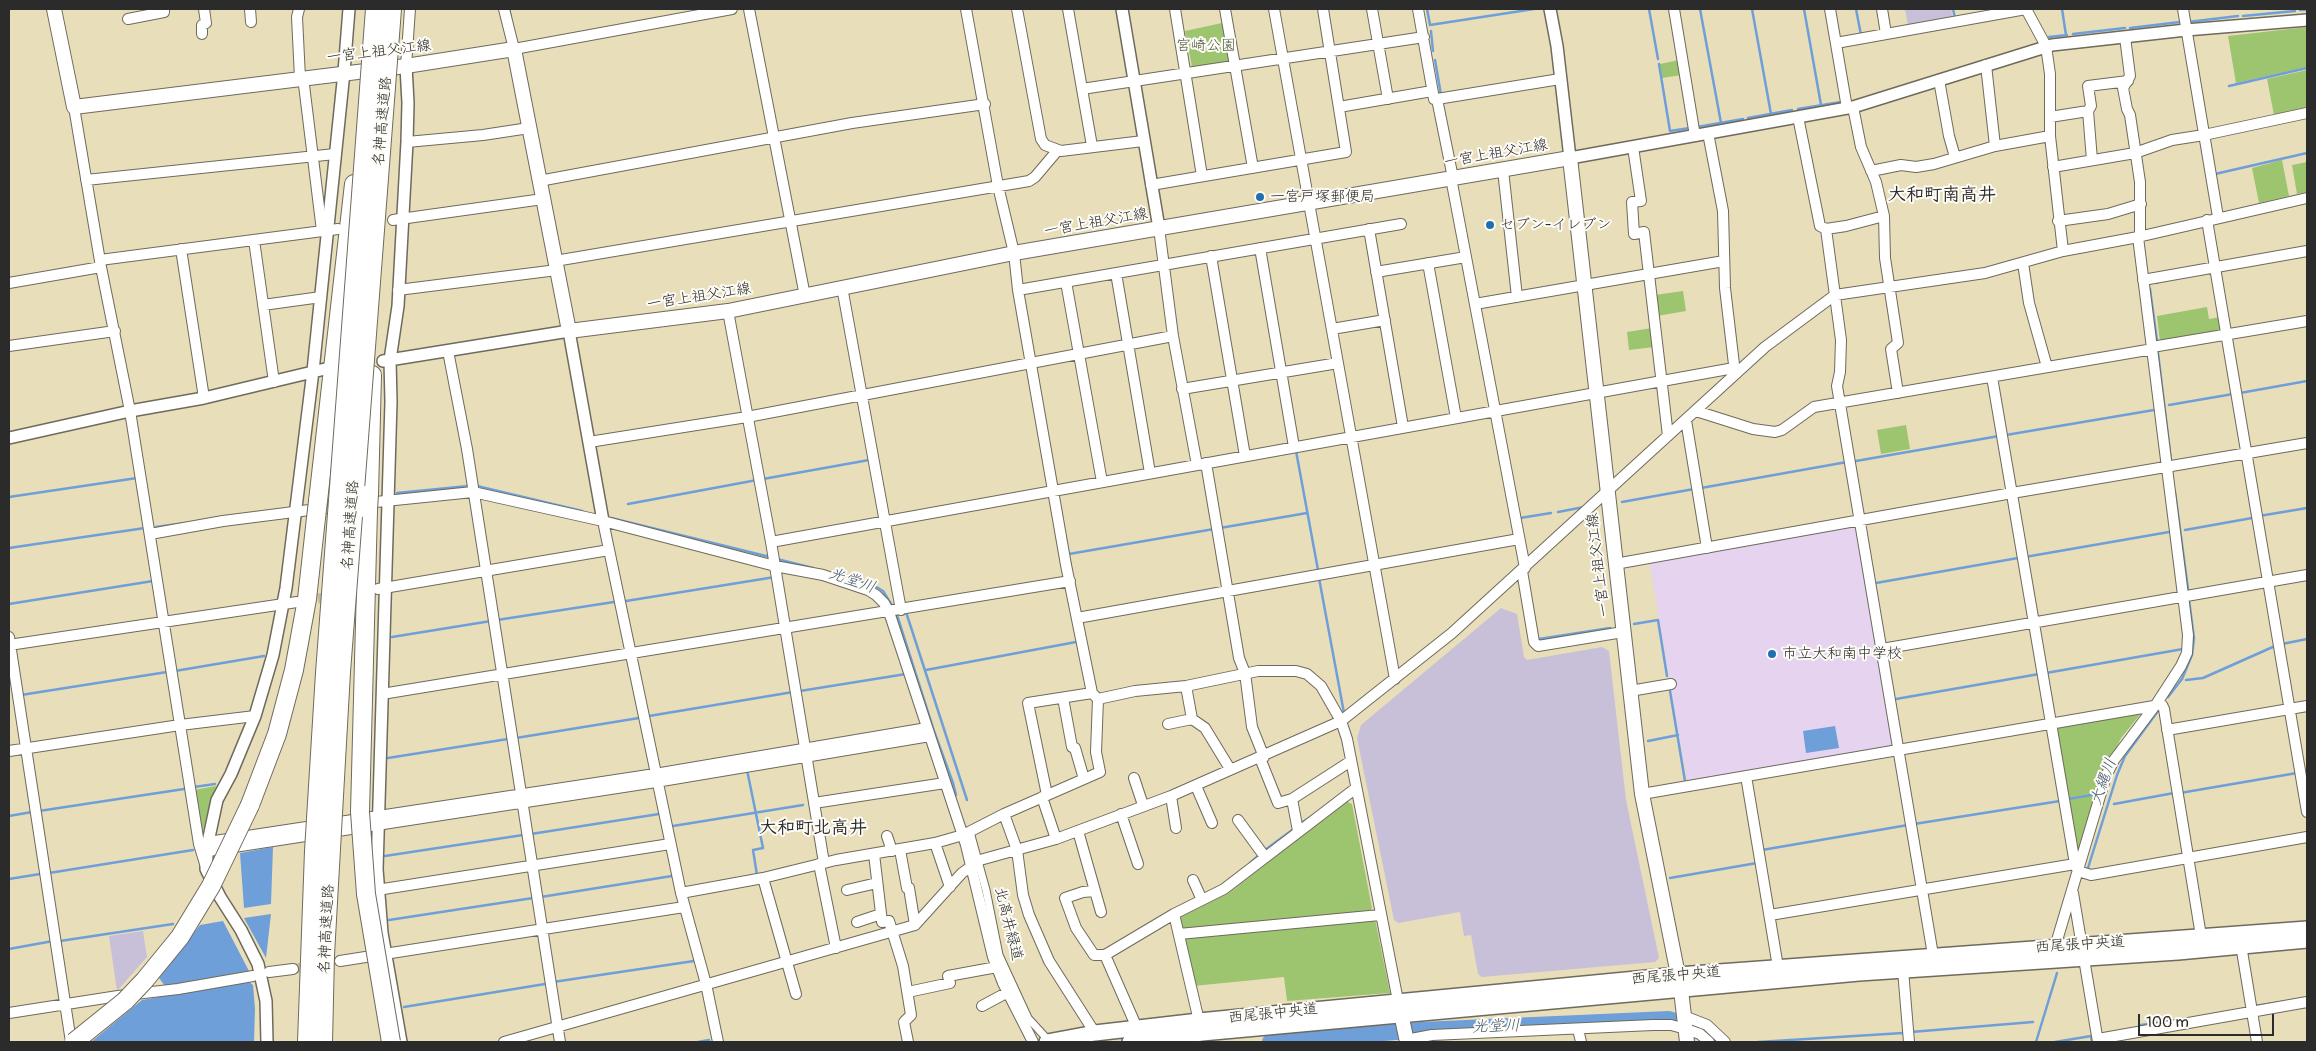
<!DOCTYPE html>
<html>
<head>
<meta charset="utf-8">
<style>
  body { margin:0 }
  #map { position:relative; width:2316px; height:1051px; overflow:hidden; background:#e9deba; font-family:Pangolin,sans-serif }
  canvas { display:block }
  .frame { position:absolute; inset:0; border:10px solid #2b2b2b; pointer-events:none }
  .scale { position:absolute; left:2138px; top:1014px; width:136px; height:22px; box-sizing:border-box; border:2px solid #2b2b2b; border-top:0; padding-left:6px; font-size:15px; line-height:18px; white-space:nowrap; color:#2b2b2b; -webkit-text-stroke:4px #fdfcf7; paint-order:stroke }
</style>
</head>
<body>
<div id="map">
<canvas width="2316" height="1051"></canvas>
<div class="frame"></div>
<div class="scale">100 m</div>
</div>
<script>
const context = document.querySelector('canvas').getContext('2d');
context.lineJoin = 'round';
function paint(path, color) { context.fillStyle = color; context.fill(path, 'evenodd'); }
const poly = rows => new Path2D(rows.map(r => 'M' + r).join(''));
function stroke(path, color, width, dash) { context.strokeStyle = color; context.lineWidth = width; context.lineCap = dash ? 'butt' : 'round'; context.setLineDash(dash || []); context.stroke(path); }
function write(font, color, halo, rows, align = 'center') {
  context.font = font + ' Pangolin,"Klee One",sans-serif'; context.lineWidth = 4; context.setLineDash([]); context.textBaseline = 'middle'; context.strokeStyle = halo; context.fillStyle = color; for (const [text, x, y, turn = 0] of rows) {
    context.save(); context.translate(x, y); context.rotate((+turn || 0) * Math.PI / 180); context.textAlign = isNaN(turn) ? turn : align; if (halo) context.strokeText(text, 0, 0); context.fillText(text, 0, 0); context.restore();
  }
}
paint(poly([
  [1855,525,1858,528,1895,746,1687,781,1649,561]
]), '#e5d3f0');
paint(poly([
  [1905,9,1951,9,1953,18,1908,26],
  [1501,608,1517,614,1524,657,1527,660,1602,647,1609,651,1626,800,1659,958,1655,962,1482,977,1478,974,1471,935,1464,936,1460,912,1398,923,1394,920,1357,738,1361,725],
  [143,931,147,957,117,991,109,936]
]), '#c7c0d8');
paint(poly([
  [1222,23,1230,61,1192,67,1185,31],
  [2307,27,2307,67,2236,83,2228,36],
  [1679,60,1682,75,1662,78,1660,64],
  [2307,70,2307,108,2274,115,2267,79],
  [2306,155,2307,155,2307,192,2297,194,2292,165,2307,162],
  [2282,160,2289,196,2259,203,2252,168],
  [1683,291,1686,311,1657,316,1655,295],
  [2207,307,2209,319,2220,317,2220,332,2160,342,2157,316],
  [1652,328,1654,347,1629,350,1627,332],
  [1906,425,1910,449,1881,454,1877,430],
  [2143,711,2121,738,2112,757,2099,792,2067,798,2055,726],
  [216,786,203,830,201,830,194,790],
  [2098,794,2078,861,2067,800],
  [1346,801,1352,804,1372,908,1370,912,1184,929,1181,927,1181,917,1229,893],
  [1375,919,1390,993,1287,1001,1284,977,1193,986,1182,938]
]), '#9dc46f');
paint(poly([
  [1835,726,1839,748,1806,753,1803,731],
  [273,847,271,904,244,908,240,853],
  [271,914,266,958,244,918],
  [223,921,249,971,165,986,159,978,200,925],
  [248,981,253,985,255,1009,254,1042,91,1042,142,1000]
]), '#6e9fd9');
stroke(poly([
  [509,9,511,17],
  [1427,9,1430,25,1534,9],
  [1649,9,1658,59],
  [1700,9,1721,123],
  [1752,9,1771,114],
  [1804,9,1821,105],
  [1856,9,1861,35],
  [1953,9,1955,18],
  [2062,9,2066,35],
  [2300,10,2307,10],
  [2243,16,2295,11],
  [2188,22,2238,16],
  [2130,28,2180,22],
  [1431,31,1433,51],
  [2073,34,2125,28],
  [2049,37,2067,35],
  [1435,60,1441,95],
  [1659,64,1670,131,1690,128],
  [2229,86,2307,68],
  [1798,109,1841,102],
  [1748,118,1792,110],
  [1697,127,1743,119],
  [2215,174,2307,153],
  [2157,283,2163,280],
  [2150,289,2157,341],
  [2158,353,2171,461],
  [2240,393,2307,381],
  [2169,405,2233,394],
  [2006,435,2154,410],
  [1296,451,1318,570],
  [1856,461,1999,436],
  [763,479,869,460],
  [477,486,582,511],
  [1701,488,1847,462],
  [2175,492,2188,589],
  [397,493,468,486],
  [9,497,137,478],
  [1622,502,1694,489],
  [628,504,757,480],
  [1558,512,1584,507],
  [2259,516,2307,508],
  [611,518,770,557],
  [1520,518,1551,513],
  [156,527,185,523],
  [1220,528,1307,513],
  [2185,530,2252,518],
  [9,548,145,528],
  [1069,554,1214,529],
  [2025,557,2169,532],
  [777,559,813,568],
  [831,573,873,585,883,591,893,607],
  [1319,578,1344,713],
  [1876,583,2018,558],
  [626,601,775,577],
  [9,604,153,581],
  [896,612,934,731,953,783,956,795],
  [906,612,967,800],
  [497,620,614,602],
  [1634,624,1658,620,1667,676],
  [392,637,491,621],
  [1539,639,1610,628],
  [2282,644,2307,639],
  [926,670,1076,642],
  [175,671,264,656],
  [2046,673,2183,649],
  [2186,680,2203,678,2275,646],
  [800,691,906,674],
  [1670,691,1685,781],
  [21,695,167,672],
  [2168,697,2182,679,2192,655,2194,638,2189,600],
  [1896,699,2039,674],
  [649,716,793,692],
  [516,738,639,718],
  [1648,741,1678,735],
  [388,758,508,739],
  [747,770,763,848,753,850,757,875],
  [194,787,215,784],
  [2180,793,2297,773],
  [2068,799,2096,794],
  [2114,804,2174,793],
  [39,811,184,789],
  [9,816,32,812],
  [1301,823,1312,816],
  [1914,824,2060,801],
  [673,826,803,805],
  [531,834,659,814],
  [1265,850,1295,828],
  [1762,850,1908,825],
  [385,856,523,835],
  [1250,863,1258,856],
  [2088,868,2117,775,2125,756,2158,711],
  [49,873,193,850],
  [1670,878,1757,863],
  [9,879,40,874],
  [541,897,672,876],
  [389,920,533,898],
  [60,941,173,924],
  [9,949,53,941],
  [553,982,694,961],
  [2255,1006,2281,1002],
  [404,1007,545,984],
  [2140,1028,2141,1025,2184,1019],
  [1911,1032,2033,1022],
  [698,1042,709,1040],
  [1758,1042,1903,1033],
  [2036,1042,2057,973],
  [2055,1042,2091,1036,2092,1042]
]), '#6e9fd9', 2.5);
stroke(poly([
  [1270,1042,1421,1030,1669,1019,1700,1029,1709,1034,1716,1042]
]), '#6e9fd9', 16);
stroke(poly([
  [303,601,370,590],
  [293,969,340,961]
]), '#c3ba9d', 10, [10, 5]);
const pedestrian = poly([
  [970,832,986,890,999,955,1028,1018,1049,1041]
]);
const minor = poly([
  [250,9,251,22],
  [299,9,297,17,300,78],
  [504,9,514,49,732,9],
  [749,9,805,296],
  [1017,9,1041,139,1045,145,1061,151,1143,141],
  [1068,9,1092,146],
  [1175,9,1202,176],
  [1225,9,1253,168],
  [1274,9,1395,679],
  [1372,9,1388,99],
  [1418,9,1434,99,1437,99,1453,178],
  [1674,9,1695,136],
  [1830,9,1847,108],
  [1882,9,1886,34],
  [2026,9,2046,46,2050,74,2050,136,2063,251],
  [2183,9,2218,217],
  [128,19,164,12,164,9],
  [202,34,202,25,206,23,204,9],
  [2125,37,2130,76,2123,88,2127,109,2130,115,2140,182,2140,236],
  [1836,43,2026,9],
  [1986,65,1995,146],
  [406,66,410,9],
  [303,77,322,231],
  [1939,80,1949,136,1955,157],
  [1082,89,1424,37],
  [1437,99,1560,79],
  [74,107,101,267,130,411,199,844,206,867],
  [1339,107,1432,91],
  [1853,107,1861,147,1876,182,1884,216,1885,258,1898,343,1891,349,1898,393],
  [1798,117,1820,226,1826,229,1846,226,1884,216],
  [2050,117,2088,111],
  [1708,133,1723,211,1725,288,1735,373],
  [407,142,483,135,529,128],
  [1633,147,1641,201,1632,202,1634,234,1644,232,1668,436],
  [2092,160,2088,111,2091,106,2088,86,2128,81],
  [2053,167,2135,153,2172,140,2204,135,2307,113],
  [1503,170,1517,297],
  [1871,171,1901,165,1916,167,1934,164,1995,146,2050,136],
  [1451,178,1525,568],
  [86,180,335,154],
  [539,181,852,123,985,104],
  [1151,185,1346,152,1323,9],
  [393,220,543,199],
  [2207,220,2307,812],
  [2058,221,2108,214,2141,204],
  [1159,228,1173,336,1197,465],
  [1369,229,1403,427],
  [1826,229,1841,340,1840,372,1837,386,1933,955],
  [254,240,274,382],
  [1260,248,1294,447],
  [181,249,204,398],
  [1211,256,1245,456],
  [100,260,338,229],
  [555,261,1029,181,1035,177,1057,151],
  [1428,263,1456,418],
  [2023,263,2029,303,2047,367],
  [1376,272,1466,257],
  [1116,273,1150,473],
  [2143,280,2307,251],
  [1066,282,1102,482],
  [9,283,101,267],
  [842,287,901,610],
  [398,290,557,270],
  [1018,290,1401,224],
  [1475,304,1724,261],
  [263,305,321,297],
  [728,311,771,542,824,863],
  [1332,329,1385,320],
  [9,346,115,331],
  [2152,347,2307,321],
  [448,351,467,449,560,1042],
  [1992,377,2075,864],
  [1182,389,1338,363],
  [1696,411,1753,429,1775,432,1782,430,1814,407,2153,349],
  [1686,420,1707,548],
  [589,442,747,417,1173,336],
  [1206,463,1239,658,1245,673,1252,727,1264,757],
  [366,503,473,492,603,521,775,566,823,575,868,590,876,595,884,603,889,612,966,845,993,957,1003,983,1033,1042],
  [603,521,681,893,706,984,718,1042],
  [150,534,223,521,341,506],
  [771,542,1734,368],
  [1615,564,2012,493,2307,443],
  [1522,571,1534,642,1538,646,1623,632],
  [378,589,609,550],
  [1077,618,1519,539],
  [9,637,71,1042],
  [9,645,297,602],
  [1882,649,2307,575],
  [1186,686,1192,719,1205,728,1230,769],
  [1630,691,1671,684],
  [382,694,1070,581],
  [1063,698,1072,747,1075,748,1084,779],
  [1098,699,1135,691,1186,686,1258,671,1296,671,1307,674,1321,686,1341,721,1347,739,1398,1001],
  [2157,703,2162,705,2164,709,2201,936],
  [1168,724,1192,719],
  [2167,730,2307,706],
  [9,751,180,725,255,716],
  [1260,758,1278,803,1292,799,1351,761],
  [1746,776,1778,967],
  [1134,778,1143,805],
  [1196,786,1212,823],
  [1642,794,2154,706],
  [1047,795,1028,703,1092,693],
  [1171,796,1176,828],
  [1042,797,1056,839],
  [1292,799,1298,831],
  [814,803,945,783],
  [1004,814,1017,850,1023,895,1029,915,1049,961,1095,1033],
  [1121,814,1138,864],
  [1238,820,1265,857],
  [1078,831,1101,912],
  [887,836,892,851],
  [208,842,655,774,927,728],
  [935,843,950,887],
  [900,850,907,888,909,888,915,925],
  [208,851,656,782,930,736],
  [874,854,882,922,889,921,903,966,911,1015,904,1022,908,1042],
  [819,864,836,948],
  [763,878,796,994],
  [1193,880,1202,900],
  [377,890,670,844],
  [847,890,877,883],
  [1095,891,1083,892,1065,898,1076,928,1094,955,1105,955,1174,914,1224,889,1356,788],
  [681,893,763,878,836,860,935,843,963,835,1004,814,1100,772,1096,752,1098,699,1092,693,1090,683,1066,565,1018,290,1014,253,998,186,966,9],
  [2073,893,2098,1042],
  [1174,914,1199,1021],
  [1770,915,2075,864,2078,871,2091,875,2307,837],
  [857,922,881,914],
  [1179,934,1380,915],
  [2241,945,2257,1042],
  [2055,947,2106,776,2114,760,2157,703,2181,666,2187,653,2188,635,2138,237],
  [1105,955,1137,1028],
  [340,961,684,907],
  [1903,970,1909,1042],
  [269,972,293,969],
  [908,992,950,983,948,976,997,967],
  [982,1006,1008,992],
  [9,1013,118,996,178,989,253,976],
  [1684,1016,1707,1025,1725,1042],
  [1578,1029,1581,1042],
  [2098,1039,2307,1002],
  [1406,1040,1432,1035,1653,1025,1671,1025,1686,1029,1700,1034,1709,1042],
  [504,1042,915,925,962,873,980,860,1056,839,1171,796,1341,721,1452,633,1765,347,1835,295,1985,273,2063,251,2138,237,2307,198]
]);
const tertiary = poly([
  [1122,9,1159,228],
  [1550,9,1557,46,1570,158,1853,107,2052,45,2186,30,2307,20],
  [383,361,569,331,603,521],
  [9,438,130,411,204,398,325,369],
  [267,1042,266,1001,258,964,241,930,220,897,206,869,208,842,217,800,231,774,255,716,273,655,286,588,313,371,344,72,349,9],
  [401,1042,382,933,377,869,391,402,390,360,398,306,407,142,408,103,406,66]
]);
const secondary = poly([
  [54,9,74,107,406,66,514,49,569,331,728,311,1014,253,1570,158,1642,794,1681,990,1687,1042],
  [1399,1004,1407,1042]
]);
const primary = poly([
  [1047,1042,1095,1033,1199,1021,1678,975,2307,929],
  [1130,1042,1202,1033,1859,973,2178,952,2307,940]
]);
const motorway = poly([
  [369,494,372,375],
  [318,501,354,184],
  [250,805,277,734,294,670,307,599,316,518],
  [360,812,368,510]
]);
stroke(pedestrian, '#6e6a5d', 9);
stroke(minor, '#6e6a5d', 12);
stroke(tertiary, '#6e6a5d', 14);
stroke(secondary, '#6e6a5d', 16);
stroke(primary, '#6e6a5d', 18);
stroke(motorway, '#6e6a5d', 20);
stroke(pedestrian, '#fff', 7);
stroke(minor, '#fff', 10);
stroke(tertiary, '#fff', 11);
stroke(secondary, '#fff', 14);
stroke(primary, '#fff', 15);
stroke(motorway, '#fff', 18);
const motorwayBridge = poly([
  [368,510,369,494],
  [316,518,318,501],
  [360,812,366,894,391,1042],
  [74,1042,125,1001,144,981,180,937,211,886,250,805],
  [307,1042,314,851,325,673,375,9],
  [323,1042,325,955,341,672,392,9]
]);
stroke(motorwayBridge, '#6e6a5d', 20, []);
stroke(motorwayBridge, '#fff', 18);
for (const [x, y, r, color] of [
  [1260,197,5,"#1f6fb2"],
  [1490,225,5,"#1f6fb2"],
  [1772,654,5,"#1f6fb2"]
]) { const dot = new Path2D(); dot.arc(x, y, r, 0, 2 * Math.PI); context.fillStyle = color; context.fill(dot); stroke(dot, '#fdfcf7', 2); }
write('15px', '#4d593f', '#fdfcf7', [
  ["宮崎公園",1206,46]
]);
write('15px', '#2b2b2b', '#fdfcf7', [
  ["一宮上祖父江線",379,52,-7],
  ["名神高速道路",383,121,-85],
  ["一宮上祖父江線",1496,154,-10],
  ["一宮上祖父江線",1096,223,-10],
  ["一宮上祖父江線",699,297,-9],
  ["名神高速道路",351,525,-86],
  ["一宮上祖父江線",1599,565,-97],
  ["北高井緑道",1008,924,76],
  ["名神高速道路",327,929,-87],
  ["西尾張中央道",2080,945,-4],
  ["西尾張中央道",1676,976,-5],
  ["西尾張中央道",1273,1014,-6]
]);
write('15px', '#2b2b2b', '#fdfcf7', [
  ["一宮戸塚郵便局",1270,197],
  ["セブン-イレブン",1500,225],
  ["市立大和南中学校",1782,654]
], 'left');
write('italic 16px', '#465971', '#fdfcf7', [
  ["光堂川",852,581,19],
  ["大縄川",2104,782,-70],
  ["光堂川",1496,1027,-2]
]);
write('bold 18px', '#2b2b2b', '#fdfcf7', [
  ["大和町南高井",1942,195],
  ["大和町北高井",813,828]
]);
</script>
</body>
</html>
